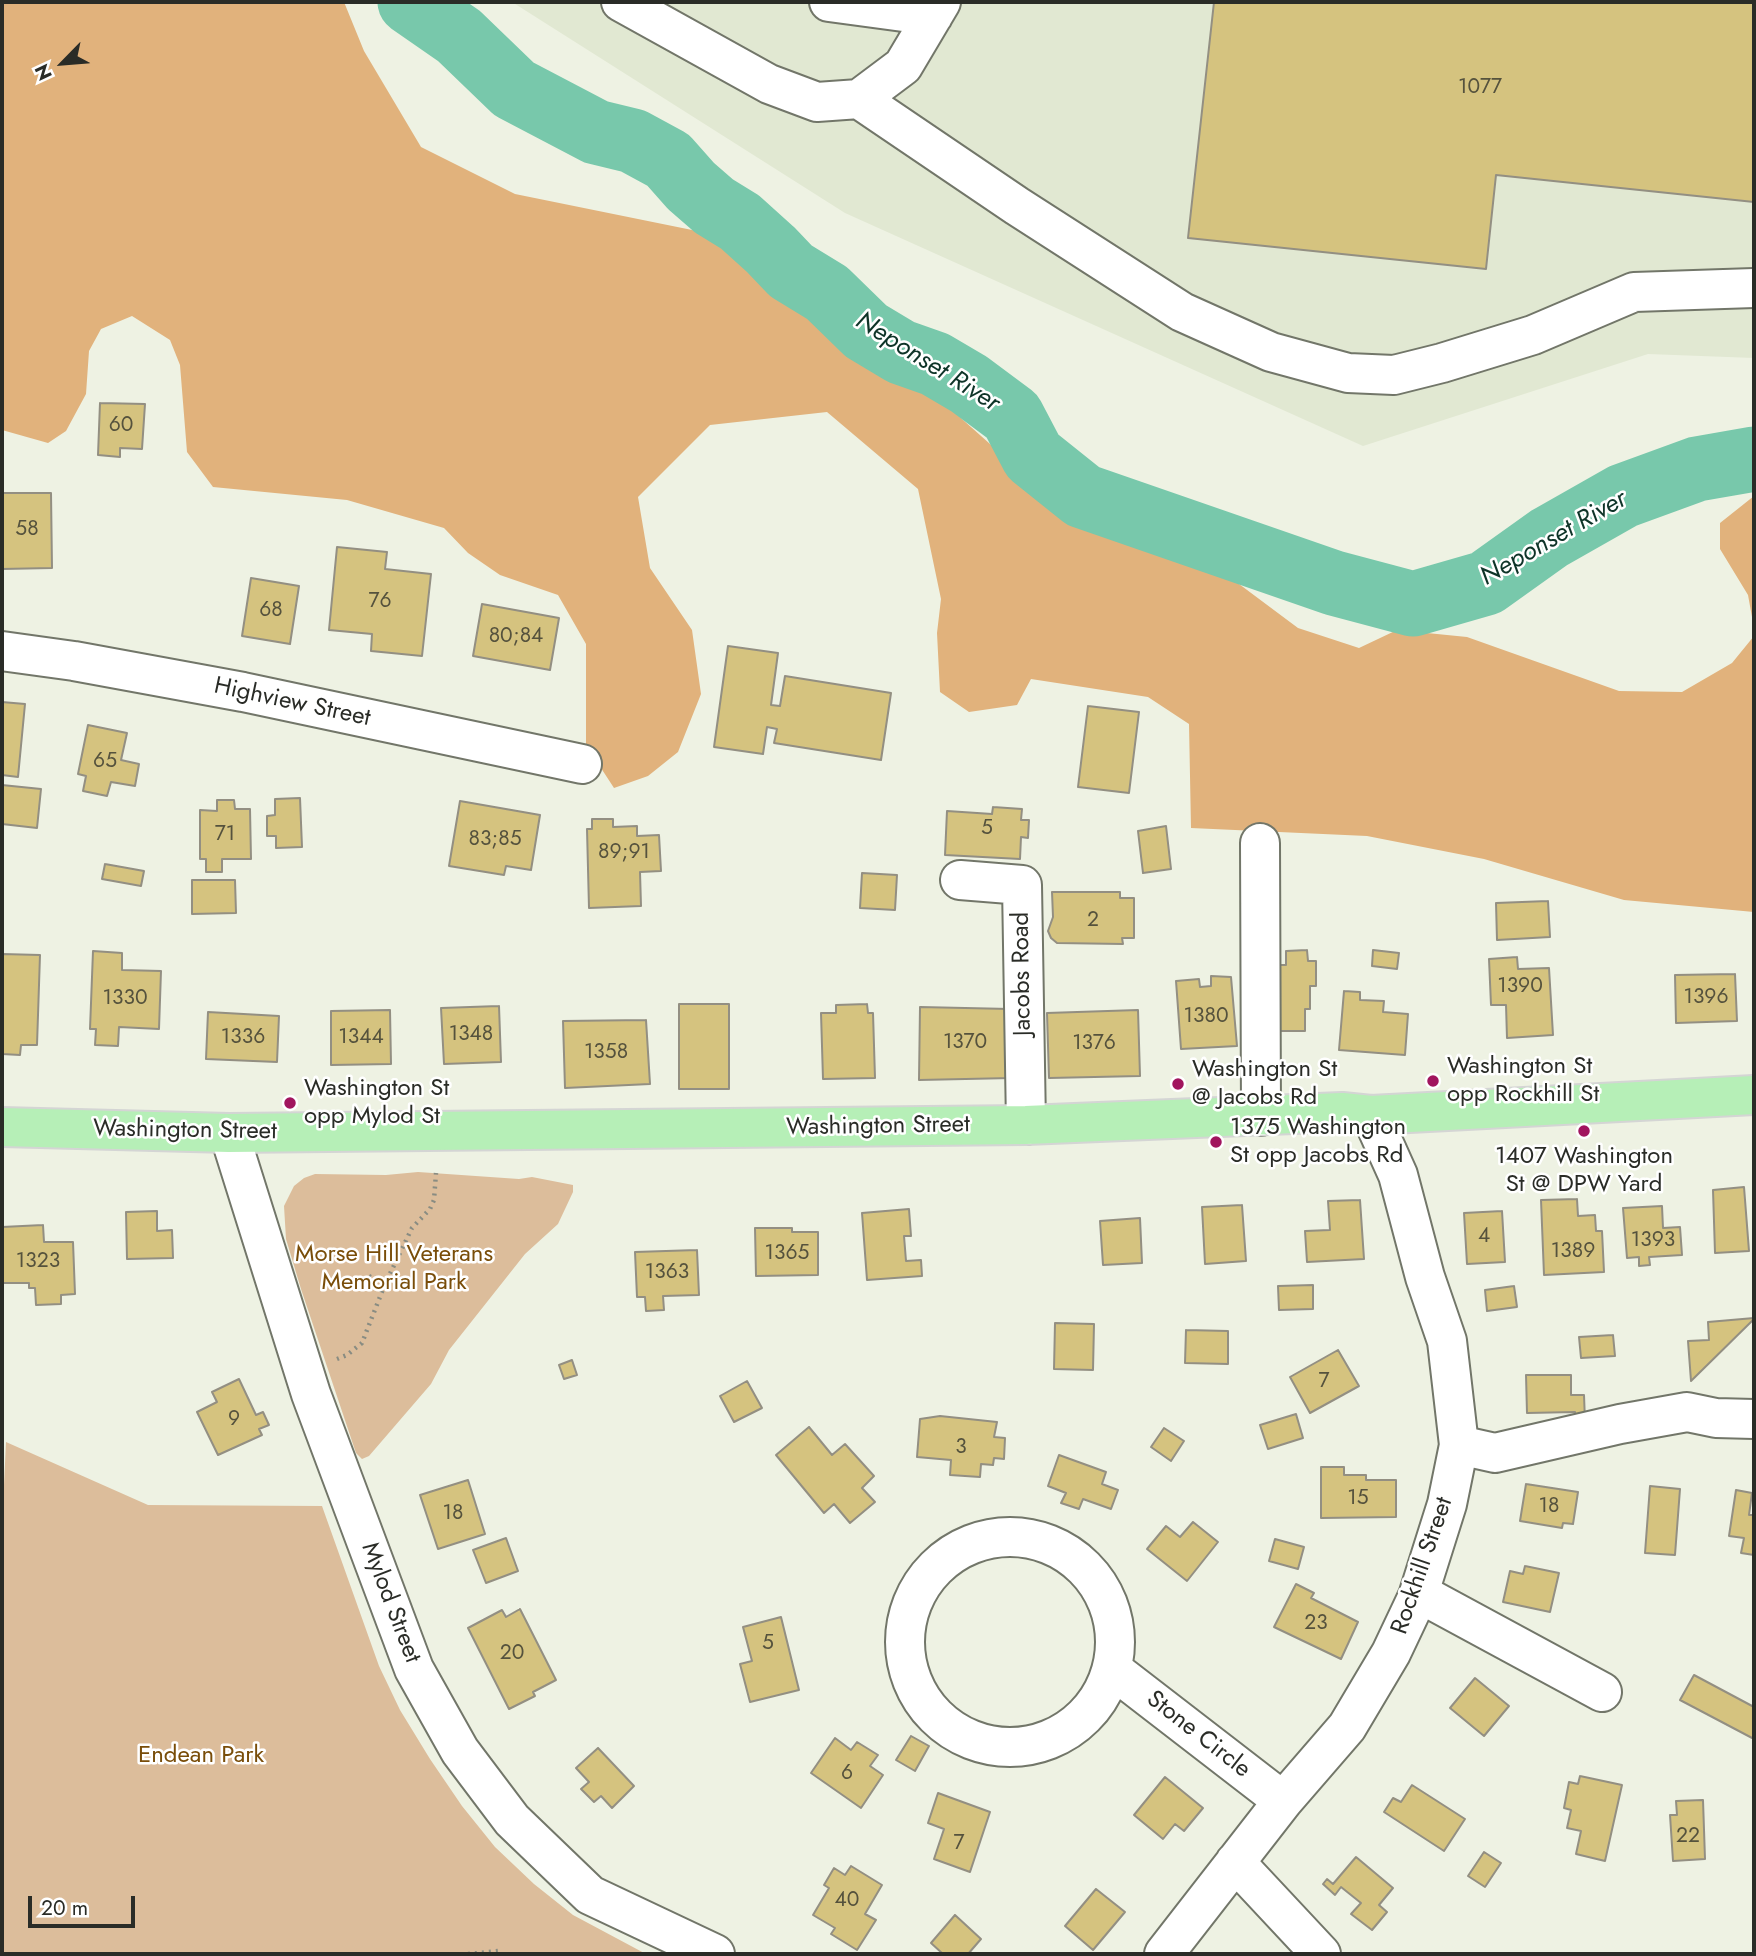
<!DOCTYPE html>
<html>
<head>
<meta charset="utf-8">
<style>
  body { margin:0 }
  #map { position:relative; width:1756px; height:1956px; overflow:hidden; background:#eef2e3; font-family:Jost,sans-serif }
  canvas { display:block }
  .frame { position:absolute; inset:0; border:4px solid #2a2c27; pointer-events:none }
  .north { position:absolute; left:28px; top:28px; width:70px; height:70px; -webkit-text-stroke:5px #fff; paint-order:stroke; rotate:245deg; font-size:19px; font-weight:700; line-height:28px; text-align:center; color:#2a2c27 }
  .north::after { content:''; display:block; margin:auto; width:24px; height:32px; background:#2a2c27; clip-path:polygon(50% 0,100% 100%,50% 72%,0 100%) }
  .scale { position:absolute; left:28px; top:1896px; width:107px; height:32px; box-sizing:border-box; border:4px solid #2a2c27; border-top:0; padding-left:9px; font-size:21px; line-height:24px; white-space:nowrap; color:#2a2c27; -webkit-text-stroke:5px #fff; paint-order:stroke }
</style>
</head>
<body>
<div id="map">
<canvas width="1756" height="1956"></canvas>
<div class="frame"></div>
<div class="north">N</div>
<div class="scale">20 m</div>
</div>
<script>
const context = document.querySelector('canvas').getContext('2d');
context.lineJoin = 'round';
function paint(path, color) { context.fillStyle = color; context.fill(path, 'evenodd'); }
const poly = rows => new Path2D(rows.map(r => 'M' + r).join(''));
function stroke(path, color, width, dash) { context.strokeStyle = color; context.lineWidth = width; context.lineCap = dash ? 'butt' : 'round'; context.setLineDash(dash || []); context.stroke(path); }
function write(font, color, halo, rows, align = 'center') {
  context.font = font + ' Jost,sans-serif'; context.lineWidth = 5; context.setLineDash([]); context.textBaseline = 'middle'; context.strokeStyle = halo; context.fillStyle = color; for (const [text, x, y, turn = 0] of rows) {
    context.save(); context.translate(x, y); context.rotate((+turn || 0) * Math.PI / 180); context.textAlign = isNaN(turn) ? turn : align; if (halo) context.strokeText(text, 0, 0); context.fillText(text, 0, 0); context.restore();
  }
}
paint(poly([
  [512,2,1754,2,1754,358,1648,354,1363,446,845,213]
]), '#e1e8d2');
paint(poly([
  [418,1172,519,1179,532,1177,573,1185,573,1192,558,1224,525,1254,449,1350,431,1384,369,1456,362,1459,356,1453,301,1289,286,1239,284,1206,294,1186,304,1178,315,1174,386,1175],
  [6,1442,148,1505,322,1506,379,1666,400,1710,430,1759,462,1806,495,1847,534,1884,573,1915,646,1954,2,1954,2,1528]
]), '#dcbd9b');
paint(poly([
  [2,2,344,2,364,51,421,147,515,194,697,231,773,279,867,354,953,411,1045,493,1127,537,1235,581,1298,628,1359,648,1397,630,1467,637,1619,691,1682,692,1732,663,1754,636,1754,912,1624,900,1484,859,1367,836,1191,828,1189,724,1148,697,1031,679,1017,705,969,712,940,692,937,633,941,599,918,489,827,412,710,425,638,497,650,568,692,630,701,694,678,752,648,776,614,788,586,745,586,644,558,595,500,575,468,553,444,528,347,500,213,487,187,452,180,365,170,340,132,316,101,329,89,351,86,394,66,431,48,443,2,430],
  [1754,496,1754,628,1748,595,1720,549,1720,523]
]), '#e1b27c');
stroke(poly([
  [410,2,459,36,514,89,596,132,633,141,668,160,691,186,714,206,740,222,771,250,791,271,827,293,866,331,901,352,935,364,969,384,1012,416,1033,456,1083,496,1334,583,1413,604,1486,583,1549,538,1623,496,1697,469,1754,459]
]), '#78c8ab', 65);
const building = poly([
  [1214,2,1754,2,1754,202,1496,175,1486,269,1188,238,1214,2],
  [100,403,145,404,142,449,120,448,120,457,98,455,100,403],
  [2,493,51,493,52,568,2,569,2,493],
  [337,547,387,552,385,569,431,574,422,656,371,651,372,634,329,630,337,547],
  [251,578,299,586,290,644,242,636,251,578],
  [482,604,559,618,550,670,473,656,482,604],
  [728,646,778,653,771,705,780,706,785,676,891,693,881,760,774,743,777,729,767,727,763,754,714,747,728,646],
  [2,702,25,704,18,777,2,775,2,702],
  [1088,706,1139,712,1129,793,1078,787,1088,706],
  [88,725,127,733,121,760,139,764,135,786,111,782,107,796,83,791,86,776,78,774,88,725],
  [2,785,41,789,37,828,2,824,2,785],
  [300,798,302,847,276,848,276,836,267,836,267,816,275,815,275,799,300,798],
  [217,800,234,800,235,809,250,809,251,859,222,859,222,872,206,872,206,859,200,859,200,810,217,811,217,800],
  [460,801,540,815,531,870,506,866,504,875,449,866,460,801],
  [993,807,1022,809,1021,820,1029,820,1028,838,1021,837,1020,859,945,855,947,811,992,814,993,807],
  [592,819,613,819,613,827,637,826,637,836,659,835,661,871,640,872,641,906,589,908,587,829,592,829,592,819],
  [1166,826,1171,869,1143,873,1138,831,1166,826],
  [105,864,144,871,141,886,102,879,105,864],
  [862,873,897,875,895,910,860,908,862,873],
  [192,880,235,880,236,913,192,914,192,880],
  [1052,892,1120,892,1120,898,1134,898,1134,938,1122,938,1123,944,1057,943,1051,938,1048,931,1053,917,1052,892],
  [1548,901,1550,937,1497,940,1496,903,1548,901],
  [1307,950,1308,961,1316,961,1316,986,1310,986,1310,1009,1305,1009,1305,1031,1272,1031,1272,965,1286,965,1286,951,1307,950],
  [1373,950,1399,953,1397,969,1372,966,1373,950],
  [93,951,122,953,122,970,161,971,159,1029,119,1027,118,1046,95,1045,96,1029,90,1029,93,951],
  [2,954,40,955,37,1045,21,1045,20,1055,2,1054,2,954],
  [1517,957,1518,969,1549,968,1553,1035,1507,1038,1506,1005,1491,1005,1489,959,1517,957],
  [1735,974,1737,1021,1676,1023,1675,975,1735,974],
  [1211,976,1231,977,1237,1046,1181,1049,1176,981,1199,979,1200,987,1211,986,1211,976],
  [1344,991,1360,992,1360,1000,1384,1001,1383,1012,1408,1014,1405,1055,1339,1050,1344,991],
  [679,1004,729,1004,729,1089,679,1089,679,1004],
  [867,1004,868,1013,873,1013,875,1078,823,1079,821,1013,836,1013,836,1005,867,1004],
  [499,1006,501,1062,444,1064,441,1008,499,1006],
  [920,1007,1010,1009,1012,1078,919,1080,920,1007],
  [390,1010,391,1064,331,1065,331,1011,390,1010],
  [1138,1010,1140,1076,1049,1078,1047,1013,1138,1010],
  [208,1012,279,1016,277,1062,206,1059,208,1012],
  [646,1020,650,1084,565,1088,563,1021,646,1020],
  [1744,1187,1749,1251,1715,1253,1713,1190,1744,1187],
  [1577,1199,1578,1216,1595,1215,1596,1231,1602,1231,1604,1272,1544,1275,1541,1200,1577,1199],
  [1360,1200,1364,1259,1307,1262,1305,1231,1330,1230,1328,1201,1360,1200],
  [1242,1205,1246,1261,1205,1264,1202,1207,1242,1205],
  [1662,1206,1663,1228,1680,1227,1682,1255,1649,1257,1650,1265,1639,1266,1639,1257,1627,1258,1623,1208,1662,1206],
  [909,1209,911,1236,904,1236,906,1261,921,1260,922,1276,867,1280,862,1213,909,1209],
  [157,1211,157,1231,172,1230,173,1258,127,1259,126,1212,157,1211],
  [1502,1211,1505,1262,1467,1264,1464,1213,1502,1211],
  [1140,1218,1142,1263,1103,1265,1100,1221,1140,1218],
  [43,1225,44,1242,73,1242,75,1294,61,1295,61,1304,36,1305,35,1288,29,1288,29,1283,2,1283,2,1227,43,1225],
  [755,1228,792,1228,792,1232,818,1232,818,1275,756,1276,755,1228],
  [697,1250,699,1295,663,1296,664,1310,646,1311,645,1297,637,1297,635,1252,697,1250],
  [1313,1285,1313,1309,1279,1310,1278,1286,1313,1285],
  [1514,1286,1517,1307,1487,1311,1485,1290,1514,1286],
  [1754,1318,1754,1319,1691,1381,1688,1341,1709,1340,1708,1322,1754,1318],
  [1055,1323,1094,1324,1093,1370,1054,1369,1055,1323],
  [1186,1330,1228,1331,1228,1364,1185,1363,1186,1330],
  [1613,1335,1615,1356,1581,1358,1579,1337,1613,1335],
  [1338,1350,1359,1386,1310,1413,1290,1377,1338,1350],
  [572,1360,577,1375,564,1379,559,1365,572,1360],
  [1526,1375,1571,1375,1571,1395,1584,1395,1585,1421,1575,1421,1575,1412,1527,1413,1526,1375],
  [239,1379,256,1415,263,1412,269,1425,259,1429,262,1435,218,1455,197,1412,217,1402,212,1392,239,1379],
  [747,1381,762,1408,734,1422,720,1396,747,1381],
  [1296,1414,1303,1438,1268,1449,1260,1425,1296,1414],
  [940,1416,997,1422,994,1437,1005,1438,1004,1459,994,1458,993,1465,981,1464,980,1477,950,1475,951,1460,917,1457,920,1419,940,1416],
  [809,1427,832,1455,845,1444,874,1476,862,1488,875,1502,850,1523,834,1504,824,1513,776,1455,809,1427],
  [1164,1428,1184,1441,1171,1461,1151,1447,1164,1428],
  [1059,1455,1106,1472,1102,1484,1118,1490,1111,1509,1083,1499,1079,1509,1061,1503,1066,1493,1048,1486,1059,1455],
  [1321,1467,1344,1467,1344,1475,1366,1475,1366,1480,1396,1480,1396,1517,1321,1518,1321,1467],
  [468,1480,485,1534,438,1549,420,1495,468,1480],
  [1526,1484,1578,1492,1573,1524,1563,1523,1562,1528,1520,1521,1526,1484],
  [1650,1486,1680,1489,1675,1555,1645,1553,1650,1486],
  [1736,1490,1752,1493,1749,1515,1754,1515,1754,1555,1741,1553,1744,1538,1729,1536,1736,1490],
  [1193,1522,1218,1542,1187,1581,1147,1549,1166,1526,1180,1537,1193,1522],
  [506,1538,518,1571,486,1583,473,1550,506,1538],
  [1275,1539,1304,1547,1298,1569,1269,1561,1275,1539],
  [1525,1566,1559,1573,1550,1612,1503,1602,1510,1571,1523,1574,1525,1566],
  [1296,1584,1314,1593,1311,1598,1358,1622,1341,1659,1274,1627,1296,1584],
  [520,1609,556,1680,533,1692,535,1696,509,1709,468,1628,502,1610,506,1617,520,1609],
  [781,1617,799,1690,750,1702,740,1664,752,1661,743,1627,781,1617],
  [1694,1675,1754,1707,1754,1739,1680,1700,1694,1675],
  [1475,1678,1509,1706,1484,1736,1450,1708,1475,1678],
  [911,1736,929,1746,915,1771,896,1760,911,1736],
  [835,1738,851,1750,857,1742,878,1755,870,1766,883,1775,861,1808,811,1773,835,1738],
  [598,1748,634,1786,612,1808,601,1796,594,1802,581,1789,589,1782,576,1768,598,1748],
  [1580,1776,1622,1785,1605,1861,1576,1854,1581,1831,1567,1828,1571,1810,1564,1808,1569,1782,1578,1784,1580,1776],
  [1165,1777,1203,1808,1184,1831,1175,1824,1163,1839,1134,1815,1165,1777],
  [1412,1785,1465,1819,1444,1851,1384,1812,1393,1798,1401,1802,1412,1785],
  [938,1793,990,1812,970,1872,934,1859,944,1829,928,1823,938,1793],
  [1703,1800,1705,1859,1673,1861,1670,1815,1677,1815,1676,1801,1703,1800],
  [1484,1852,1501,1863,1485,1887,1468,1876,1484,1852],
  [1356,1857,1393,1888,1379,1905,1387,1912,1372,1930,1351,1914,1361,1903,1341,1887,1335,1895,1323,1884,1327,1879,1333,1884,1356,1857],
  [851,1866,882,1885,865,1914,876,1920,857,1950,831,1934,835,1928,813,1915,829,1888,824,1885,834,1868,845,1875,851,1866],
  [1096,1889,1125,1912,1093,1950,1065,1926,1096,1889],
  [955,1915,981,1939,968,1954,943,1954,931,1943,955,1915]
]);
paint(building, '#d5c37f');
stroke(building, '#938f82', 2);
const minor = poly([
  [621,2,769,84,817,102,859,99,903,66,941,2],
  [829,2,933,16],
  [859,99,1017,206,1182,312,1271,352,1348,373,1394,375,1442,363,1533,335,1634,292,1754,288],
  [2,651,74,661,243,692,582,764],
  [1260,843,1261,1116],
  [960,880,1022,885,1026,1125],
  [229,1133,311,1394,414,1669,460,1751,512,1820,590,1895,715,1954],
  [1459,1445,1495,1453,1620,1424,1687,1412,1716,1418,1754,1419],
  '905 1642a105 105 0 1 1 210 0a105 105 0 1 1-210 0Z',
  [1419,1593,1602,1692],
  [1112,1669,1283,1801],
  [1235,1862,1321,1954],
  [1164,1954,1283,1801,1347,1727,1391,1653,1418,1596,1447,1504,1459,1445,1447,1341,1425,1277,1398,1175,1371,1115]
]);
const major = poly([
  [2,1127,229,1133,1026,1125,1342,1112,1371,1115,1754,1095]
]);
stroke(minor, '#727669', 42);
stroke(major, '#d4d5d4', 42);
stroke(poly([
  [369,1276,385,1284],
  [337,1359,347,1355,362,1343,385,1284,412,1228,430,1209,434,1200,436,1173],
  [468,1954,499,1951,501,1954]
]), '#898c82', 4.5, [2, 5]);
stroke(minor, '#fff', 38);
stroke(major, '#b6efb7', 38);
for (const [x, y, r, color] of [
  [1433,1081,7,"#a1155e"],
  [1178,1084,7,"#a1155e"],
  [290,1103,7,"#a1155e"],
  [1584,1131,7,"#a1155e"],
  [1216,1142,7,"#a1155e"]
]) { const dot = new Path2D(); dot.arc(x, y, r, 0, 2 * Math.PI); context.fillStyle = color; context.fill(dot); stroke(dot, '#fff', 2.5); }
write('21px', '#55523d', null, [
  ["1077",1480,88],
  ["60",121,426],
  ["58",27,530],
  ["76",380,602],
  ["68",271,611],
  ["80;84",516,637],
  ["65",105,762],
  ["5",987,829],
  ["71",225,835],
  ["83;85",495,840],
  ["89;91",624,853],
  ["2",1093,921],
  ["1390",1520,987],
  ["1396",1706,998],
  ["1330",125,999],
  ["1380",1206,1017],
  ["1348",471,1035],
  ["1336",243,1038],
  ["1344",361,1038],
  ["1370",965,1043],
  ["1376",1094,1044],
  ["1358",606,1053],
  ["4",1484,1237],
  ["1393",1653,1241],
  ["1389",1573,1252],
  ["1365",787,1254],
  ["1323",38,1262],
  ["1363",667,1273],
  ["7",1324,1382],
  ["9",234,1420],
  ["3",961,1448],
  ["15",1358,1499],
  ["18",1549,1507],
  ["18",453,1514],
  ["23",1316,1624],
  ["5",768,1644],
  ["20",512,1654],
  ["6",847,1774],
  ["22",1688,1837],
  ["7",959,1844],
  ["40",847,1901]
]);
write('24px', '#2a2c27', '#fff', [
  ["Highview Street",292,703,12],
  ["Jacobs Road",1023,974,-91],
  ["Washington Street",878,1127,-1],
  ["Washington Street",185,1131,1],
  ["Rockhill Street",1423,1566,-71],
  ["Mylod Street",390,1603,69],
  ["Stone Circle",1198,1735,38]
]);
write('24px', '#2a2c27', '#fff', [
  ["Washington St",1447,1067],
  ["opp Rockhill St",1447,1095],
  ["Washington St",1192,1070],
  ["@ Jacobs Rd",1192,1098],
  ["Washington St",304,1089],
  ["opp Mylod St",304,1117],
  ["1375 Washington",1230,1128],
  ["St opp Jacobs Rd",1230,1156],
  ["1407 Washington",1584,1157,"center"],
  ["St @ DPW Yard",1584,1185,"center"]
], 'left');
write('24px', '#794d09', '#fff', [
  ["Morse Hill Veterans",394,1255],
  ["Memorial Park",394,1283],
  ["Endean Park",201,1756]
]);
write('italic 26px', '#0e3428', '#fff', [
  ["Neponset River",927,363,32],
  ["Neponset River",1554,539,-30]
]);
</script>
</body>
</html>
